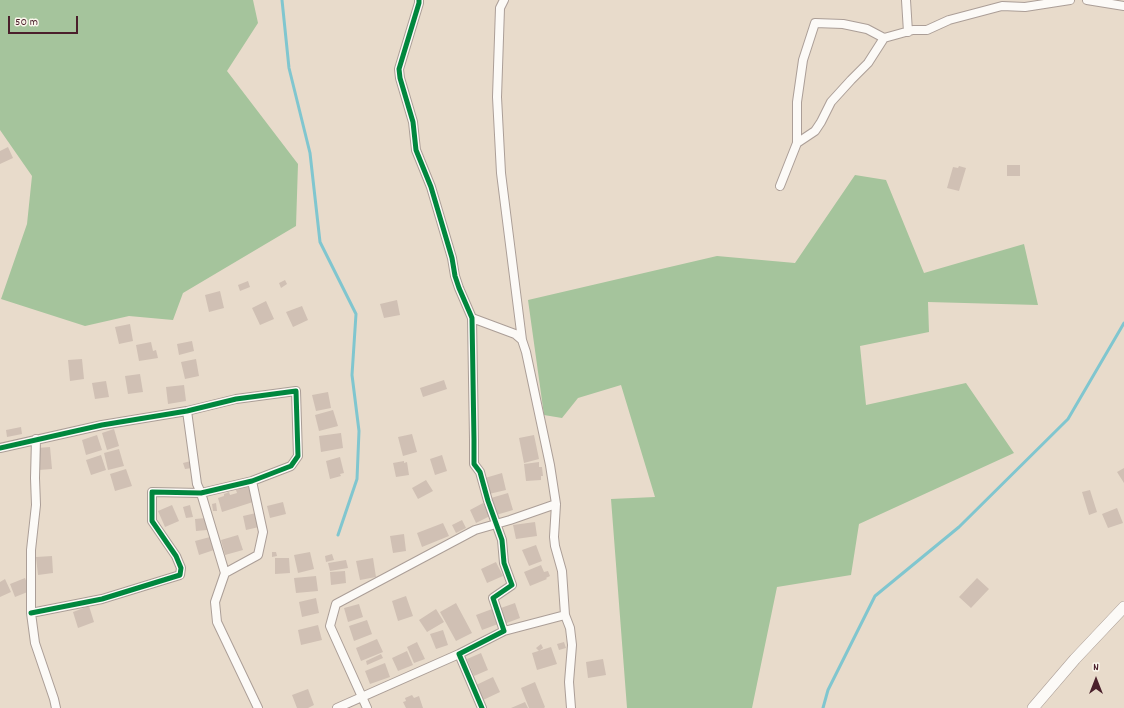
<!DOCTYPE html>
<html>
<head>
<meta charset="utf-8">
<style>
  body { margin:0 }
  #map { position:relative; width:1124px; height:708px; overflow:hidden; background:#e8dbcb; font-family:Dekko,sans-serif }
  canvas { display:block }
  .north { position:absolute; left:1076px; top:660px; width:40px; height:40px; -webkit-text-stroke:3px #fbf7ec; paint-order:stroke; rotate:0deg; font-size:11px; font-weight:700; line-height:16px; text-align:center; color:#4a1f2b }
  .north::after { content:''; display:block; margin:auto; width:14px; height:18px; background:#4a1f2b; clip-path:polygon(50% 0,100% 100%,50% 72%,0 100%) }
  .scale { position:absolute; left:8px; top:16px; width:70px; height:18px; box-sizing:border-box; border:2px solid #4a1f2b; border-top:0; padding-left:5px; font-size:12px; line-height:14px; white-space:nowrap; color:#4a1f2b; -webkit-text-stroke:3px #fbf7ec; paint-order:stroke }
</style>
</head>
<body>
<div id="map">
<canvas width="1124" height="708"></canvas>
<div class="north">N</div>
<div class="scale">50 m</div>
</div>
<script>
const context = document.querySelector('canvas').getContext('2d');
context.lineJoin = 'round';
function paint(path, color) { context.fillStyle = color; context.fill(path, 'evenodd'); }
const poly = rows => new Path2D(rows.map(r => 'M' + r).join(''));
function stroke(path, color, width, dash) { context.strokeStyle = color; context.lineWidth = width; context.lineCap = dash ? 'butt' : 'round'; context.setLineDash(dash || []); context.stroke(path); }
paint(poly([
  [0,0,253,0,258,23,227,71,298,164,296,226,183,293,173,320,129,316,85,326,1,299,27,224,32,176,0,130],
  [855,175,886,180,924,273,1024,244,1038,305,928,302,929,332,860,346,866,405,966,383,1014,453,859,524,851,575,777,587,752,708,627,708,611,499,655,497,621,385,578,398,562,418,544,415,528,300,717,256,795,263]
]), '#a5c49c');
stroke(poly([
  [282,0,289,68,310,153,320,242,356,314,352,375,359,431,357,479,338,535],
  [823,708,828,690,875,596,959,527,1068,419,1124,323]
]), '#80c6cf', 3);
paint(poly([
  [8,147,13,158,0,164,0,151],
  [1007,165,1020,165,1020,176,1007,176],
  [959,166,966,168,959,191,947,188,953,167,958,168],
  [285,280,287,284,281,288,279,283],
  [248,281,250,287,240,291,238,285],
  [220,291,224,308,209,312,205,295],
  [397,300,400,315,384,318,380,304],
  [266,301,274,319,260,325,252,308],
  [302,306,308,320,293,327,286,312],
  [130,324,133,341,119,344,115,327],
  [192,341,194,351,179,355,177,344],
  [151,342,153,351,156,350,158,358,139,361,136,345],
  [82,359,84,379,70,381,68,360],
  [196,359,199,376,185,379,181,362],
  [140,374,143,392,128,394,125,376],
  [444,380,447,389,423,397,420,388],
  [106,381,109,397,95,399,92,383],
  [184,385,186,401,168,404,166,387],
  [328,392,331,408,316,411,312,395],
  [333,410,338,426,319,431,315,415],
  [21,427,22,434,7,437,6,430],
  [114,429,119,446,107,450,102,433],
  [341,433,343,448,321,452,319,436],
  [412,434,417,452,403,456,398,437],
  [97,435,102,450,86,455,82,440],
  [534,435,539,459,524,463,519,438],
  [50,447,52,469,39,470,37,448],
  [119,449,124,466,108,470,104,453],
  [101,455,106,470,91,475,86,460],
  [442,455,447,471,435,475,430,459],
  [340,457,344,473,340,474,341,476,330,479,326,461],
  [191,461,192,468,185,469,183,463],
  [404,461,404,463,407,462,409,475,396,477,393,463],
  [539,462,539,467,542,467,543,476,541,476,541,480,526,481,524,464],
  [1124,468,1124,483,1117,472],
  [126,469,132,486,115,491,110,474],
  [502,473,506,490,489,494,485,478],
  [426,480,433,491,418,499,412,488],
  [248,486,253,502,222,512,218,498,224,496,224,494,229,492,230,495,237,493,236,490],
  [1090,490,1097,512,1089,515,1082,492],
  [508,493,513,510,496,515,491,498],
  [283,502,286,514,270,518,267,506],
  [216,503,217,511,213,511,212,504],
  [483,503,490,516,476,523,470,510],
  [172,505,179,521,165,527,158,511],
  [190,505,193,517,186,518,183,507],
  [1117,508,1123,523,1108,528,1102,514],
  [256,513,259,527,246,530,243,516],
  [206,518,207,530,196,531,195,519],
  [462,520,466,528,456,533,452,525],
  [535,522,537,536,516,539,513,525],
  [443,523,449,536,422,547,417,533],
  [404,534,406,551,393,553,390,536],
  [238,535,243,550,225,555,221,540],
  [210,537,214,550,199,555,195,541],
  [536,545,542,561,529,566,522,550],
  [272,552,276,552,277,556,272,557],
  [310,552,314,569,298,573,294,555],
  [332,554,334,560,326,562,325,556],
  [52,556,53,573,38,575,36,557],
  [275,558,289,558,290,573,275,574],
  [373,558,376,577,360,580,356,561],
  [346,560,348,568,330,571,328,563],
  [496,562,503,576,487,583,481,569],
  [541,565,544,572,548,571,550,576,546,578,547,579,530,586,524,572],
  [345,571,346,583,331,585,330,572],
  [316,576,318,591,296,593,294,578],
  [25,578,30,591,15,597,10,584],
  [977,578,989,589,971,608,959,597],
  [5,579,11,592,0,597,0,582],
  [406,596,413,616,398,621,392,601],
  [316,598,319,613,302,617,299,602],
  [456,603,472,633,456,641,440,612],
  [515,603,520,618,504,624,498,609],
  [359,604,363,617,348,622,344,608],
  [89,606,94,622,78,628,73,612],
  [436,609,444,622,427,632,419,620],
  [492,609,498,624,482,630,476,615],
  [367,620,372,634,354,641,349,626],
  [318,625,322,640,301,645,298,630],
  [443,630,448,645,436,649,430,634],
  [377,639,383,652,361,661,356,648],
  [417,642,425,659,414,663,407,647],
  [564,642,566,648,559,650,557,644],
  [541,644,543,648,539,651,536,648],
  [551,647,557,664,537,670,532,653],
  [407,651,413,665,398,671,392,658],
  [481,653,488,670,474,676,467,659],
  [381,654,383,658,367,665,366,661],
  [603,659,606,675,588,678,586,662],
  [385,663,390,677,370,684,365,671],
  [493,677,500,692,481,701,474,686],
  [535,682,545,707,544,708,529,708,521,688],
  [308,689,314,705,308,708,297,708,292,695],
  [412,695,414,698,419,696,423,708,406,708,403,702,406,701,405,698],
  [525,702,528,708,511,708]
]), '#d0c0b4');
const minor = poly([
  [419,0,419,3,399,69,400,78,413,122,416,150,431,187,452,258,455,276,459,288,472,318,474,440,474,464,480,472,488,501,502,540,504,563,512,585,493,598,504,631,459,654,482,708],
  [504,0,500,8,497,97,501,173,522,340],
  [906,0,908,32],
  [1087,0,1124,6],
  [797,143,815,131,821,122,831,102,851,80,868,63,884,38,913,30,927,30,949,20,1002,6,1025,7,1070,0],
  [780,186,797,143,797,102,803,60,815,23,843,24,867,29,884,38],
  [472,318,515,334,522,340,526,352,550,465,556,504,554,537,555,546,562,571,565,615,570,628,572,645,569,682,571,708],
  [187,411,197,484,201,493,225,573,215,602,217,622,258,708],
  [36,439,35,478,36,505,31,550,31,613,35,643,54,699,56,708],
  [0,448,102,425,187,411,236,399,296,391,298,456,291,466,252,481,201,493,152,492,152,521,176,556,181,568,180,575,102,599,31,613],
  [225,573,258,555,263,532,252,481],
  [504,631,565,615],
  [337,708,459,654],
  [367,708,330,626,336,604,475,530,510,520,556,504]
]);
const secondary = poly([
  [1033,708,1075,659,1124,607]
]);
stroke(minor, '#ab9e97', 10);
stroke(secondary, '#ab9e97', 12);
stroke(minor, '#fcfaf7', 8);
stroke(secondary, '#fcfaf7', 11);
stroke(poly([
  [419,0,419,3,399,69,400,78,413,122,416,150,431,187,452,258,455,276,459,288,472,318,474,440,474,464,480,472,488,501,502,540,504,563,512,585,493,598,504,631,459,654,482,708],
  [0,448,102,425,187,411,236,399,296,391,298,456,291,466,252,481,201,493,152,492,152,521,176,556,181,568,180,575,102,599,31,613]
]), '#00873e', 5);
</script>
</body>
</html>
